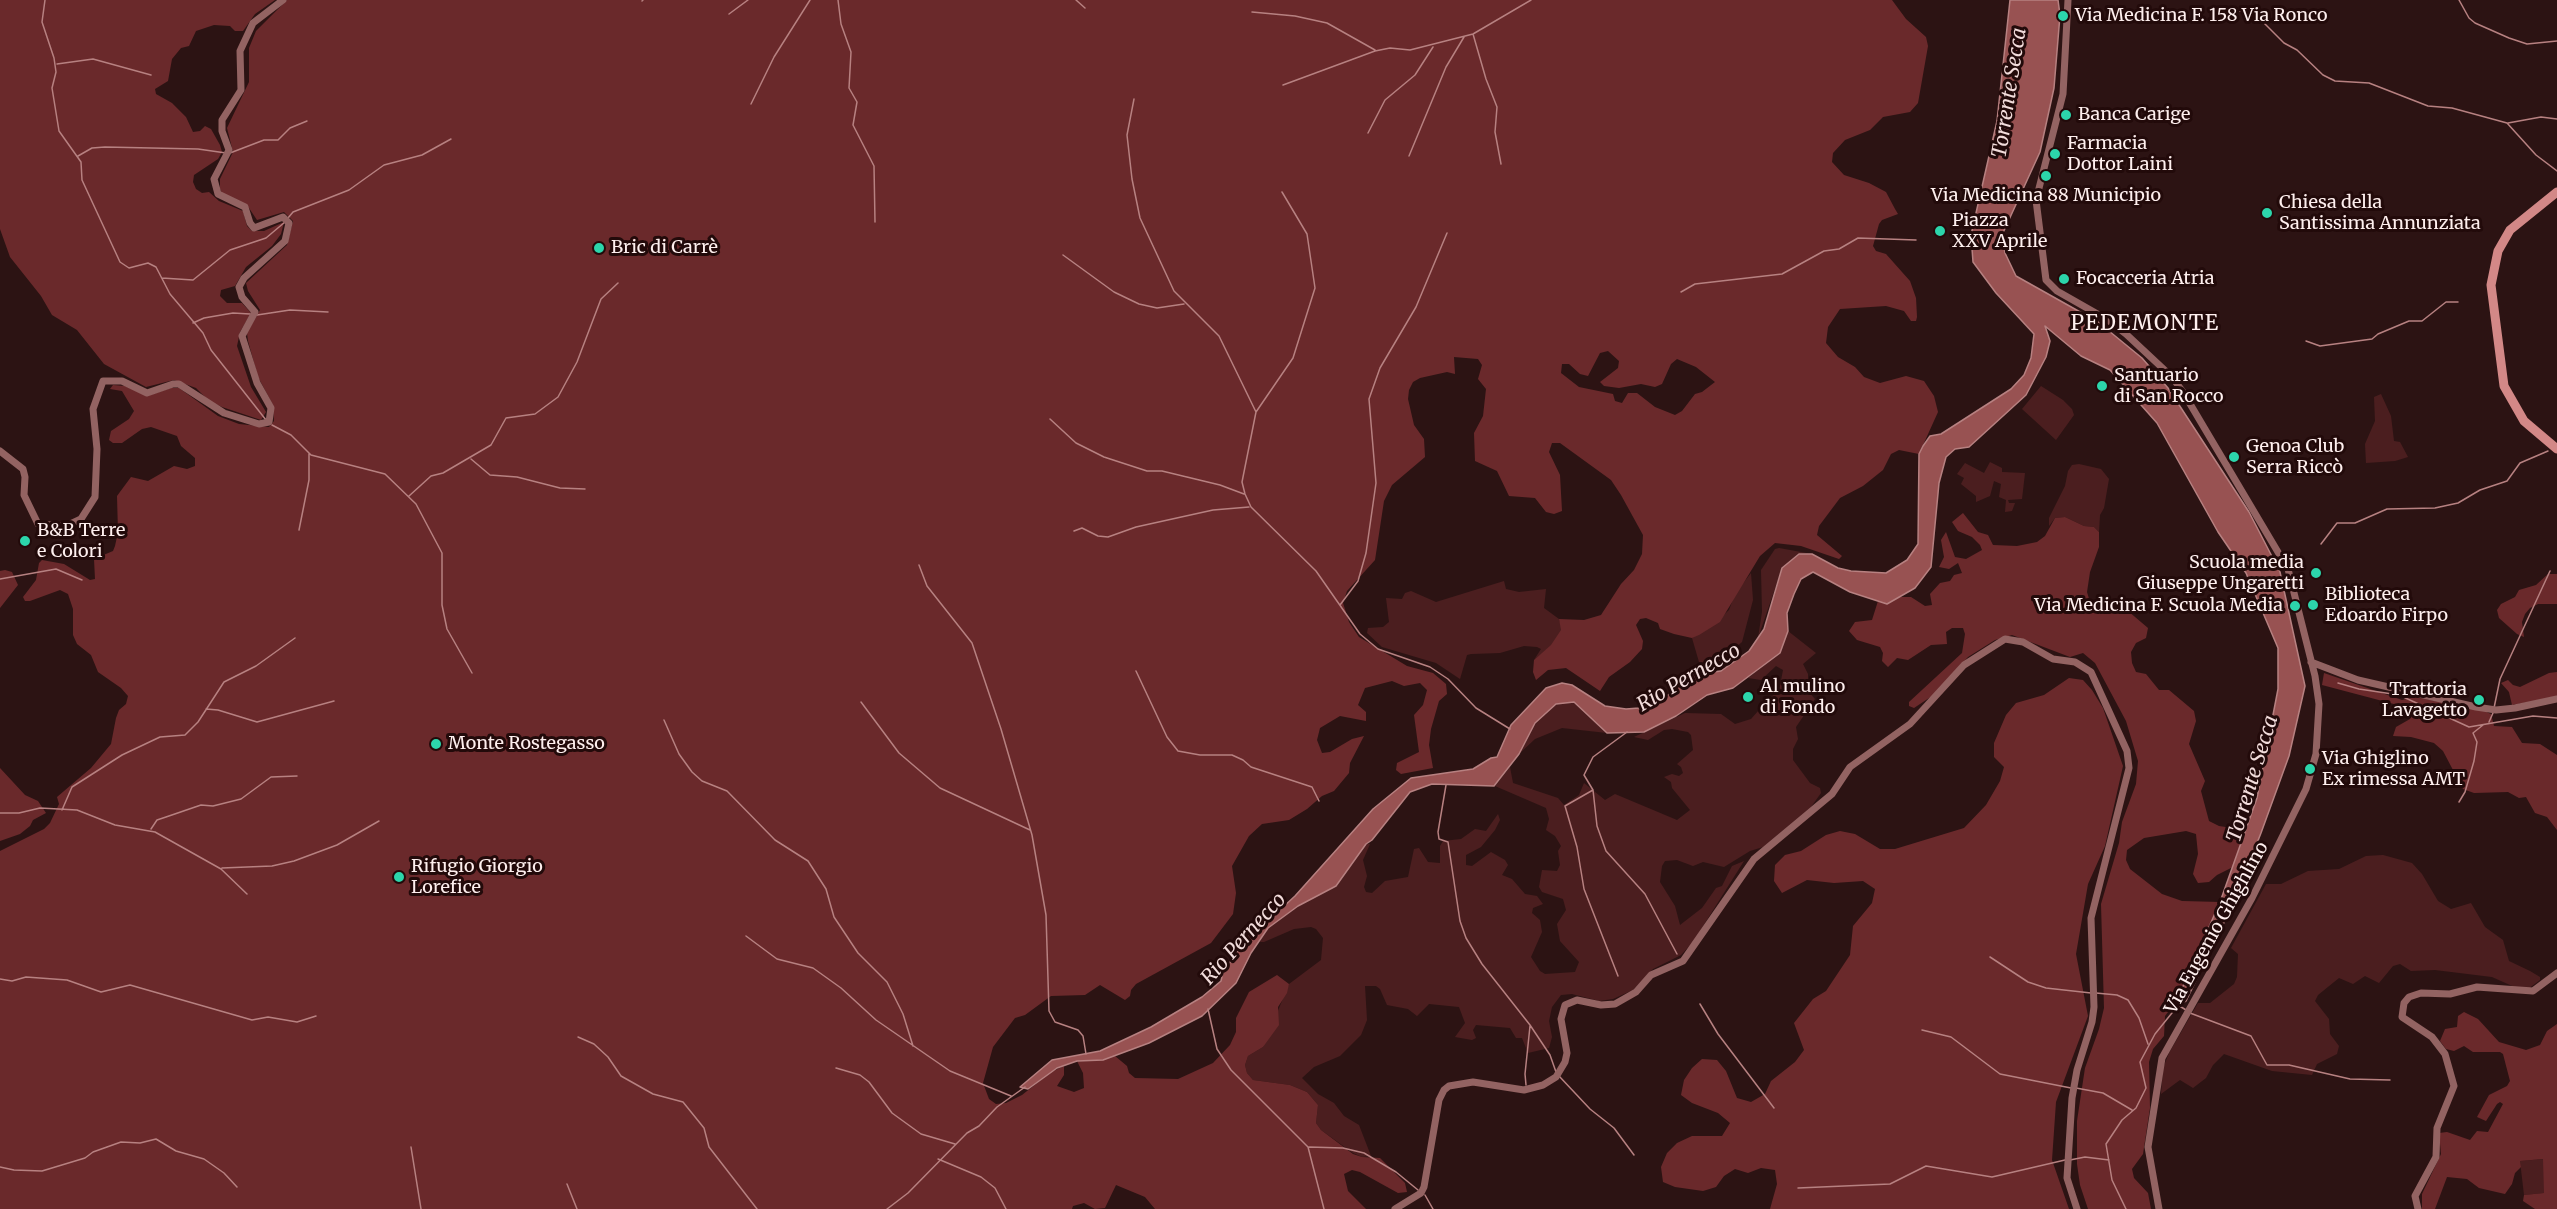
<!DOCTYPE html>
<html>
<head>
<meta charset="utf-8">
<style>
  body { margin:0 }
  canvas { display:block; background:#2c1313 }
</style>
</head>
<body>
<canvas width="2557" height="1209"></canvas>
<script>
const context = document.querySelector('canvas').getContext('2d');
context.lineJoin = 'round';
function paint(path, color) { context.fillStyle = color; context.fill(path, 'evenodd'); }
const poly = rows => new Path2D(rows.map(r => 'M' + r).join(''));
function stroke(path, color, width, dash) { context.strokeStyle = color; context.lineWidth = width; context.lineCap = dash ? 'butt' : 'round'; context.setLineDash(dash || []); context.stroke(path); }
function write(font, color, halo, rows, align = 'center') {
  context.font = font + ' Merriweather,serif'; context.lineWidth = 6; context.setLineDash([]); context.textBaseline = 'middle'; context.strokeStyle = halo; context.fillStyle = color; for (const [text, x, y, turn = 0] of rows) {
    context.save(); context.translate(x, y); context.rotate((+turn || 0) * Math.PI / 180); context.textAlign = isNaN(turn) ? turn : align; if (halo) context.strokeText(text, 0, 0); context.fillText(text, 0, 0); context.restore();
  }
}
paint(poly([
  [2041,386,2063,400,2072,409,2074,415,2056,440,2022,409],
  [2381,394,2391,416,2394,441,2400,442,2408,457,2395,461,2366,463,2365,444,2375,421,2374,397],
  [1990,462,2002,468,2002,472,2025,473,2022,499,2008,500,2009,503,2015,503,2012,511,2005,512,2006,500,1999,497,2001,484,1994,481,1990,496,1976,502,1976,496,1961,484,1964,478,1957,474,1965,463,1984,473],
  [2079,464,2101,469,2109,479,2104,508,2100,515,2099,532,2094,527,2084,526,2065,517,2055,518,2049,526,2049,518,2065,486,2068,471,2072,465],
  [1779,548,1812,554,1799,554,1782,568,1758,638,1762,612,1761,570,1775,549],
  [1751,573,1753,600,1742,642,1715,665,1699,662,1692,638,1715,623,1729,610,1735,594],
  [1504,581,1506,589,1519,592,1546,589,1544,608,1559,619,1562,630,1552,645,1534,660,1541,649,1537,647,1524,646,1500,653,1471,654,1467,655,1460,679,1436,663,1382,647,1367,633,1368,628,1383,627,1389,622,1386,598,1402,599,1405,593,1411,591,1436,602],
  [1788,631,1816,653,1803,664,1808,674,1808,691,1815,699,1796,727,1798,739,1793,749,1793,760,1810,783,1820,788,1821,793,1811,807,1763,847,1750,851,1724,867,1703,862,1693,866,1677,860,1665,861,1662,866,1660,882,1675,906,1680,925,1702,908,1716,888,1722,886,1732,866,1744,861,1693,942,1681,955,1653,969,1633,990,1613,999,1599,1001,1572,994,1561,995,1552,1007,1549,1021,1552,1037,1549,1048,1528,1053,1522,1038,1516,1038,1510,1028,1476,1025,1473,1030,1476,1038,1472,1040,1455,1037,1465,1023,1459,1007,1429,1004,1417,1016,1408,1009,1387,1005,1380,989,1376,986,1365,986,1367,1020,1361,1035,1340,1056,1314,1067,1302,1078,1318,1094,1334,1103,1344,1116,1359,1125,1371,1156,1362,1157,1353,1153,1321,1130,1316,1123,1318,1105,1307,1092,1290,1085,1253,1080,1247,1073,1245,1065,1248,1056,1263,1047,1289,984,1321,960,1323,938,1316,929,1311,927,1294,929,1264,942,1260,942,1262,937,1268,928,1298,906,1366,844,1370,844,1363,860,1367,876,1364,887,1366,892,1372,893,1385,881,1408,877,1414,849,1419,848,1428,862,1440,863,1440,846,1443,841,1461,839,1475,829,1486,831,1498,814,1500,820,1495,830,1481,847,1466,855,1466,865,1472,866,1491,852,1505,860,1508,865,1502,875,1512,879,1525,894,1537,896,1543,904,1533,908,1532,913,1540,920,1542,932,1531,957,1540,971,1545,974,1575,972,1579,962,1560,941,1557,924,1566,910,1563,899,1542,892,1539,887,1542,870,1557,871,1560,865,1558,851,1561,846,1555,836,1546,830,1549,819,1546,808,1495,786,1510,767,1513,783,1558,798,1564,805,1579,795,1584,783,1605,800,1615,794,1677,820,1690,810,1672,788,1671,782,1664,777,1672,774,1679,776,1683,773,1681,767,1677,764,1693,750,1691,735,1688,732,1672,729,1664,730,1648,740,1634,737,1685,713,1721,714,1735,724,1751,719,1759,710,1760,705,1779,691,1783,670,1776,666,1761,680,1748,678,1780,653],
  [1566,701,1574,702,1607,733,1562,728,1535,739,1519,754,1535,723,1556,703],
  [2383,855,2412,863,2422,874,2438,901,2451,909,2471,903,2485,927,2503,940,2509,961,2530,971,2540,977,2540,980,2528,989,2519,989,2492,977,2435,970,2411,971,2400,964,2393,966,2379,983,2365,976,2353,984,2339,978,2318,995,2315,1001,2329,1019,2330,1034,2339,1046,2337,1054,2317,1064,2312,1075,2272,1071,2224,1054,2213,1065,2206,1078,2193,1088,2180,1080,2161,1094,2163,1068,2169,1053,2198,1003,2210,1003,2234,984,2237,977,2238,954,2231,948,2266,884,2281,884,2308,871,2339,869,2366,856],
  [2544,1159,2544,1193,2524,1195,2520,1161]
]), '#4b1e1f');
paint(poly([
  [0,0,275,0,255,14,243,31,235,31,230,26,214,25,196,31,189,46,181,48,172,59,168,81,155,89,156,94,172,103,186,117,193,132,200,131,205,126,211,129,220,145,222,152,218,159,194,175,193,182,196,189,202,193,209,192,219,201,243,211,247,226,252,231,264,231,284,222,281,234,272,246,246,267,235,286,221,290,220,296,227,303,242,303,251,313,240,332,237,346,251,387,266,412,261,420,222,407,209,401,196,388,174,380,146,387,104,364,77,330,52,315,41,296,10,257,0,229],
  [287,0,1892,0,1906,19,1926,37,1928,46,1918,103,1910,112,1883,117,1870,130,1845,140,1833,153,1832,162,1844,175,1869,183,1886,192,1895,209,1898,214,1882,220,1879,224,1873,246,1876,251,1886,254,1910,281,1916,298,1917,317,1916,321,1911,321,1904,311,1886,306,1840,309,1828,327,1826,343,1838,357,1855,367,1864,377,1880,383,1906,376,1924,381,1934,396,1938,412,1919,454,1899,450,1891,454,1883,470,1863,486,1840,498,1819,526,1817,535,1842,556,1839,559,1801,546,1775,543,1760,556,1720,622,1699,635,1692,638,1674,634,1660,629,1658,623,1646,618,1640,619,1636,625,1643,641,1642,649,1630,662,1609,677,1600,691,1566,668,1548,670,1536,680,1533,672,1534,660,1551,645,1561,630,1559,619,1584,620,1601,615,1621,584,1634,570,1642,554,1643,535,1621,495,1611,480,1560,443,1552,443,1549,452,1560,475,1562,511,1554,514,1546,512,1535,498,1509,496,1497,471,1475,461,1474,433,1483,416,1486,389,1478,379,1482,365,1478,359,1454,357,1455,374,1447,372,1420,378,1413,382,1409,390,1408,399,1414,425,1424,439,1425,457,1392,485,1384,501,1375,560,1347,591,1343,603,1349,622,1359,637,1407,666,1433,673,1446,684,1447,694,1439,701,1431,729,1429,745,1433,768,1401,774,1396,770,1397,763,1419,752,1414,715,1423,705,1427,690,1420,683,1404,686,1392,681,1365,688,1358,705,1366,712,1366,721,1340,716,1320,728,1317,740,1322,753,1330,752,1352,739,1364,736,1350,763,1349,773,1334,791,1322,796,1307,809,1289,820,1262,824,1249,836,1232,866,1236,893,1233,914,1211,943,1136,984,1131,990,1130,996,1125,1000,1100,985,1085,995,1051,996,1025,1015,1015,1018,993,1047,983,1083,989,1099,996,1104,1006,1103,1022,1095,1051,1072,1064,1066,1064,1075,1057,1086,1074,1092,1084,1088,1083,1073,1077,1061,1115,1056,1127,1066,1129,1073,1135,1078,1178,1079,1213,1063,1230,1045,1236,1032,1236,1018,1249,992,1277,975,1289,984,1287,993,1278,1007,1279,1025,1263,1047,1248,1056,1245,1065,1247,1073,1253,1080,1290,1085,1307,1092,1318,1105,1316,1123,1321,1130,1353,1154,1362,1157,1380,1158,1405,1183,1407,1192,1398,1193,1360,1172,1352,1170,1344,1174,1348,1191,1366,1209,1155,1209,1145,1197,1116,1185,1105,1208,1095,1209,1084,1203,1073,1206,1072,1209,0,1209,0,851,44,829,50,823,59,804,57,797,91,768,111,744,116,718,119,710,126,704,128,696,121,688,98,672,91,655,77,644,73,635,73,609,68,594,60,590,30,601,25,601,23,597,36,580,39,563,42,560,64,564,90,580,95,579,94,559,113,551,115,546,118,532,117,496,131,477,148,481,174,466,187,469,195,466,195,458,181,446,177,436,151,427,142,429,122,443,113,443,109,440,111,431,129,419,134,411,122,391,110,389,113,385,125,386,147,396,171,388,179,388,218,416,239,424,269,427,274,421,273,405,258,377,248,341,247,333,260,310,248,291,246,283,287,245,293,221,284,212,257,220,247,205,223,195,220,189,220,179,233,152,227,128,249,82,249,48,256,31],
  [1608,351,1619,361,1618,368,1600,382,1604,386,1619,388,1641,384,1655,387,1662,384,1671,364,1677,359,1696,367,1715,382,1702,392,1695,394,1682,411,1675,415,1655,407,1637,393,1628,393,1622,403,1615,401,1613,394,1579,387,1561,373,1562,364,1569,364,1580,374,1588,376,1600,353],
  [1963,513,1978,532,1988,535,1993,545,2017,546,2037,542,2045,536,2055,518,2065,517,2084,526,2094,527,2099,532,2099,547,2090,572,2087,592,2090,602,2099,607,2128,611,2148,628,2146,638,2136,643,2131,652,2132,663,2136,672,2146,674,2159,690,2169,690,2194,711,2196,721,2189,744,2205,781,2201,791,2209,821,2219,826,2239,829,2243,839,2233,867,2217,875,2209,882,2198,883,2193,874,2198,854,2196,834,2186,831,2144,838,2127,850,2126,860,2130,869,2162,894,2182,901,2220,902,2177,1000,2165,1016,2164,1036,2153,1049,2149,1062,2150,1108,2143,1154,2132,1169,2134,1178,2148,1193,2151,1209,2088,1209,2080,1185,2077,1164,2077,1121,2085,1068,2099,1029,2104,1008,2101,904,2119,843,2122,822,2136,784,2138,761,2126,721,2095,663,2083,653,2070,657,2012,635,1995,640,1968,657,1932,696,1914,708,1909,706,1909,702,1962,653,1965,634,1963,628,1952,628,1946,632,1947,644,1931,645,1908,660,1897,658,1888,667,1882,661,1883,653,1880,647,1857,640,1849,631,1855,622,1872,620,1878,601,1887,603,1900,597,1911,597,1925,606,1932,605,1930,594,1940,583,1950,581,1954,575,1962,573,1958,563,1949,569,1939,567,1944,557,1941,540,1946,532,1955,557,1966,559,1982,550,1980,545,1972,537,1958,531,1952,522],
  [5,570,12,572,18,585,0,608,0,571],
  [2548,574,2557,574,2557,604,2538,604,2530,608,2525,614,2522,622,2524,637,2517,634,2499,618,2497,610,2501,604,2515,597,2519,590,2536,585],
  [2557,672,2557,697,2512,705,2509,692,2501,683,2508,680,2513,685,2520,687,2549,673],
  [2324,673,2402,700,2415,697,2482,710,2491,714,2494,726,2512,727,2522,743,2540,744,2557,755,2557,830,2547,817,2535,813,2526,797,2519,798,2508,792,2474,793,2463,789,2443,751,2434,743,2411,737,2393,736,2396,727,2410,719,2409,708,2322,685],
  [2069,678,2083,680,2092,690,2103,708,2123,766,2105,846,2088,884,2076,954,2088,1016,2056,1102,2052,1160,2069,1209,1770,1209,1777,1184,1775,1170,1761,1168,1748,1173,1735,1169,1724,1176,1716,1187,1703,1191,1675,1187,1663,1182,1661,1167,1667,1153,1677,1143,1692,1136,1722,1136,1730,1123,1718,1113,1692,1103,1681,1095,1684,1080,1692,1068,1702,1059,1717,1060,1726,1071,1737,1098,1751,1102,1765,1094,1771,1081,1795,1062,1804,1050,1794,1023,1813,999,1826,991,1850,955,1853,926,1872,903,1875,889,1863,881,1834,883,1807,880,1782,893,1774,881,1775,865,1785,855,1801,851,1826,835,1840,831,1855,834,1880,849,1895,849,1964,828,1986,805,2000,781,2004,767,1994,757,1994,743,2006,715,2016,703,2044,695],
  [0,768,25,795,38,801,46,813,33,820,30,826,20,834,0,841],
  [2464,1012,2478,1019,2499,1042,2526,1050,2540,1045,2547,1031,2557,1024,2557,1209,2535,1209,2523,1201,2524,1195,2544,1193,2543,1159,2520,1161,2521,1167,2515,1173,2512,1184,2505,1194,2479,1188,2467,1179,2447,1177,2435,1209,2422,1209,2422,1194,2441,1154,2439,1133,2447,1132,2470,1140,2477,1131,2488,1132,2503,1104,2500,1102,2497,1104,2486,1121,2477,1117,2489,1095,2507,1086,2510,1081,2503,1054,2500,1052,2473,1052,2464,1046,2454,1051,2446,1049,2440,1041,2445,1029,2457,1027,2458,1016]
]), '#6a292b');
const water = poly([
  [2010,0,2058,0,2060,15,2054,88,2040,152,2002,235,2005,253,2016,276,2098,322,2142,358,2168,388,2249,512,2280,572,2305,686,2289,756,2261,833,2233,904,2186,1001,2180,1004,2177,1000,2220,902,2257,798,2278,689,2278,648,2246,573,2218,532,2157,423,2110,370,2081,356,2045,326,2050,341,2046,357,2026,395,1969,447,1955,449,1946,457,1939,483,1931,567,1915,588,1887,604,1850,592,1813,572,1801,579,1794,594,1787,613,1788,631,1780,653,1733,688,1707,695,1676,716,1644,732,1607,733,1574,702,1556,704,1535,723,1519,754,1494,786,1432,784,1410,792,1372,840,1366,844,1336,886,1298,906,1268,928,1251,953,1236,983,1202,1016,1149,1043,1103,1060,1077,1061,1057,1068,1028,1089,1020,1087,1052,1060,1100,1051,1151,1027,1202,997,1221,981,1223,972,1261,919,1281,909,1295,896,1373,809,1411,778,1473,769,1491,758,1497,757,1511,725,1546,688,1562,683,1572,685,1605,706,1626,709,1639,708,1670,694,1690,675,1721,671,1749,651,1764,629,1782,568,1799,554,1812,554,1838,568,1851,571,1886,573,1907,560,1918,544,1919,454,1923,446,1930,436,1941,434,2011,389,2024,375,2031,358,2034,334,1996,293,1973,262,1971,235,1997,121,2010,0]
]);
paint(water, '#985252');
stroke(water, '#b78181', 1.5);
stroke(poly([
  [45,0,42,22,54,58,56,72,52,88,59,131,81,162,82,180,120,262,129,268,148,263,156,267,170,294,203,333,211,350,266,420],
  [838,0,841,24,851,52,849,88,857,102,853,125,874,166,875,222],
  [1076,0,1085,8],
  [2459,0,2469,18,2475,23,2509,38,2527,44,2557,41],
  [642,1,643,0],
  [2235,9,2259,18,2284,43,2297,50,2323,75,2335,81,2369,83,2428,106,2452,108,2507,123,2536,155,2557,171],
  [1252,12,1295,16,1327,23,1375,50],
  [729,14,748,0],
  [1473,34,1486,79,1497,107,1495,132,1501,164],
  [57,64,93,59,151,75],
  [1283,85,1375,51,1390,48,1410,50,1473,34,1531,0],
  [1134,99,1127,135,1132,179,1140,218,1174,291,1219,336,1256,412],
  [751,104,774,57,810,0],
  [2508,123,2541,117,2557,119],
  [1368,133,1385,100,1415,75,1433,47],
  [230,153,264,140,278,140,290,128,307,121],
  [78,156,92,148,105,147,198,149,226,153],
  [1409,156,1446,67,1464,37],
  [1282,192,1307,234,1315,288,1293,358,1256,412,1242,482,1245,494,1251,507,1316,571,1360,634,1378,649,1430,667,1448,679,1476,708,1510,729],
  [288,218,293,212,349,190,384,165,422,155,451,139],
  [1063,255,1114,292,1139,304,1157,308,1184,304],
  [162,278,193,280,230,250,266,238,285,222],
  [1681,292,1695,284,1782,274,1824,251,1839,249,1858,238,1916,240],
  [257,315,290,310,328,312],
  [193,323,204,318,233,313,250,314],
  [2306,341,2320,346,2372,339,2378,334,2409,321,2422,321,2446,302,2458,302],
  [1050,419,1076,443,1104,457,1147,471,1162,471,1220,485,1244,494],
  [272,425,291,435,311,455,385,474,416,504,442,553,442,605,447,629,472,673],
  [471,459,490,475,517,477,560,488,585,489],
  [409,496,431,476,443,473,491,445,506,418,535,414,558,397,577,362,601,299,618,283],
  [299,530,309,480,309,454],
  [1074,531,1082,528,1098,536,1108,537,1136,527,1213,510,1249,507],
  [2321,544,2337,523,2355,523,2387,509,2435,508,2458,503,2480,490,2507,481,2520,463,2548,451],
  [919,565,927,586,972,643,1001,729,1032,835,1046,915,1049,1011,1055,1022,1078,1030,1083,1036,1086,1054],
  [0,579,56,569,82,580],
  [1340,605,1358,581,1366,553,1376,483,1369,399,1380,368,1416,307,1447,233],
  [1136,671,1167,737,1178,751,1200,755,1232,755,1243,760,1251,767,1312,787,1319,801],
  [2338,683,2359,689,2399,695,2469,727,2533,716,2557,718],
  [861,702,899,753,940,788,1030,830],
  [2494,708,2500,679,2550,571],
  [206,709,218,710,257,722,334,701],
  [664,720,679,754,692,772,702,781,727,791,775,840,808,861,826,889,834,917,858,953,887,982,903,1014,913,1046],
  [2489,722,2493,713],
  [1627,732,1593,757,1584,775,1593,790,1597,826,1606,851,1645,894,1677,954],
  [1446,785,1438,832,1439,839,1448,842,1460,921,1466,938,1482,964,1530,1025,1550,1055,1556,1072],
  [1593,790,1565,806,1577,847,1584,889,1618,976],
  [2459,802,2465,792,2474,761,2477,742,2473,733,2483,725],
  [62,810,72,787,122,755,160,737,185,735,198,722,224,682,256,666,295,638],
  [0,813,19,813,40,808,77,810,115,825,155,832,221,869,247,894],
  [151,829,157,820,166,817,201,805,213,806,241,799,271,777,297,776],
  [222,868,272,866,294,861,337,845,379,821],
  [746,936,777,959,813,968,841,988,876,1020,950,1071,1011,1096],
  [1990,957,2028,982,2046,988,2091,993],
  [0,979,12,981,26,977,67,980,101,992,130,985,252,1020,268,1017,297,1022,316,1016],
  [2096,993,2117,995,2128,1000,2139,1018,2148,1044],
  [1700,1004,1718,1034,1774,1108],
  [2178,1005,2186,1010],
  [1208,1009,1217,1049,1231,1070,1308,1147,1324,1209],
  [2190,1013,2251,1036,2267,1065,2289,1065,2350,1079,2390,1080],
  [1922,1030,1951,1037,2000,1074,2071,1088],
  [578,1037,594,1044,608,1057,621,1076,653,1094,683,1102,704,1128,709,1147,757,1209],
  [836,1068,860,1075,869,1082,892,1113,921,1134,955,1144],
  [1559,1076,1590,1109,1614,1128,1634,1155],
  [1526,1085,1525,1074,1530,1026],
  [2076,1088,2103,1093,2132,1110],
  [411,1147,421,1209],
  [1309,1147,1343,1148,1364,1153,1396,1172,1418,1190],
  [938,1159,981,1177,995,1188,1006,1209],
  [2070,1160,2085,1157,2109,1160],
  [0,1167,14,1170,42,1171,85,1158,93,1152,121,1142,140,1143,156,1139,176,1151,204,1159,224,1173,237,1187],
  [567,1184,577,1209],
  [1798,1188,1890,1184,1926,1166,1992,1177,2065,1160],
  [1425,1195,1433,1209],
  [887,1209,908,1193,967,1133,979,1126,997,1107,1025,1087],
  [2126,1209,2112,1180,2106,1144,2122,1120,2136,1108,2146,1088,2140,1062,2155,1034,2180,1003]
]), '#b78181', 1.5);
stroke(poly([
  [2068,0,2063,94,2036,200,2046,280,2057,291,2108,320,2126,334,2172,377,2183,392,2288,569,2315,676,2319,704,2316,754,2306,789,2252,898,2162,1058,2148,1147,2159,1209],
  [0,451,23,469,25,477,24,495,38,524,66,526,81,519,95,497,97,449,93,409,103,381,122,381,147,393,173,384,179,384,224,413,259,424,269,422,271,408,257,383,242,336,255,312,242,297,239,287,244,278,285,241,289,223,283,217,254,228,250,223,245,207,218,194,214,179,229,150,222,131,222,120,241,90,240,51,253,23,283,0],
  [2311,662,2358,680,2476,707,2496,710,2515,708,2557,699],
  [1395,1209,1421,1193,1424,1187,1439,1100,1444,1090,1449,1086,1473,1082,1524,1090,1543,1085,1556,1077,1565,1062,1567,1053,1561,1019,1565,1005,1577,1000,1601,1005,1615,1004,1636,992,1651,975,1683,961,1754,859,1832,794,1850,767,1910,724,1964,665,2005,639,2023,642,2053,659,2075,662,2091,672,2127,751,2129,768,2091,918,2094,1007,2092,1022,2077,1070,2072,1098,2067,1178,2077,1209],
  [2418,1209,2415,1196,2436,1157,2437,1128,2454,1086,2445,1054,2432,1037,2402,1017,2404,1003,2409,997,2421,993,2450,994,2477,987,2533,991,2557,973]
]), '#936362', 7);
stroke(poly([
  [2557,192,2510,230,2498,251,2491,285,2504,386,2524,421,2557,449]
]), '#d38887', 9);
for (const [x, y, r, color] of [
  [2063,16,6,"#2cd5ab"],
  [2066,115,6,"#2cd5ab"],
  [2055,154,6,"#2cd5ab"],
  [2046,176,6,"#2cd5ab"],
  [2267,213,6,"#2cd5ab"],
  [1940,231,6,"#2cd5ab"],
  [599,248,6,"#2cd5ab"],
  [2064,279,6,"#2cd5ab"],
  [2102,386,6,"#2cd5ab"],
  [2234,457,6,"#2cd5ab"],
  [25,541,6,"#2cd5ab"],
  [2316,573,6,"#2cd5ab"],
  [2313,605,6,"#2cd5ab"],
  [2295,606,6,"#2cd5ab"],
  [1748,697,6,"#2cd5ab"],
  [2479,700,6,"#2cd5ab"],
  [436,744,6,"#2cd5ab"],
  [2310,769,6,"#2cd5ab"],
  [399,877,6,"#2cd5ab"]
]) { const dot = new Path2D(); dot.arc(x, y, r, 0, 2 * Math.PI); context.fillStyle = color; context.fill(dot); stroke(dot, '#220a0a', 2); }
write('18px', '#feefee', '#220a0a', [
  ["Via Medicina F. 158 Via Ronco",2075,16],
  ["Banca Carige",2078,115],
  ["Farmacia",2067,144],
  ["Dottor Laini",2067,165],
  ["Via Medicina 88 Municipio",2046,196,"center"],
  ["Chiesa della",2279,203],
  ["Santissima Annunziata",2279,224],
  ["Piazza",1952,221],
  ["XXV Aprile",1952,242],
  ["Bric di Carrè",611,248],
  ["Focacceria Atria",2076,279],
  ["Santuario",2114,376],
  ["di San Rocco",2114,397],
  ["Genoa Club",2246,447],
  ["Serra Riccò",2246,468],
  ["B&B Terre",37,531],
  ["e Colori",37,552],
  ["Scuola media",2304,563,"right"],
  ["Giuseppe Ungaretti",2304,584,"right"],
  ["Biblioteca",2325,595],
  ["Edoardo Firpo",2325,616],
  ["Via Medicina F. Scuola Media",2283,606,"right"],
  ["Al mulino",1760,687],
  ["di Fondo",1760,708],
  ["Trattoria",2467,690,"right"],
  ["Lavagetto",2467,711,"right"],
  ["Monte Rostegasso",448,744],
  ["Via Ghiglino",2322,759],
  ["Ex rimessa AMT",2322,780],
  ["Rifugio Giorgio",411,867],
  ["Lorefice",411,888]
], 'left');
write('18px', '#feefee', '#220a0a', [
  ["Via Eugenio Ghighlino",2217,928,-61]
]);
write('italic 20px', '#f2dcdb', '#220a0a', [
  ["Torrente Secca",2010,93,-81],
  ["Rio Pernecco",1689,678,-30],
  ["Torrente Secca",2253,779,-73],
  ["Rio Pernecco",1244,939,-48]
]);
context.letterSpacing = '1.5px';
write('21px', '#feefee', '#220a0a', [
  ["PEDEMONTE",2145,324]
]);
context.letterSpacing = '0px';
</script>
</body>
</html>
